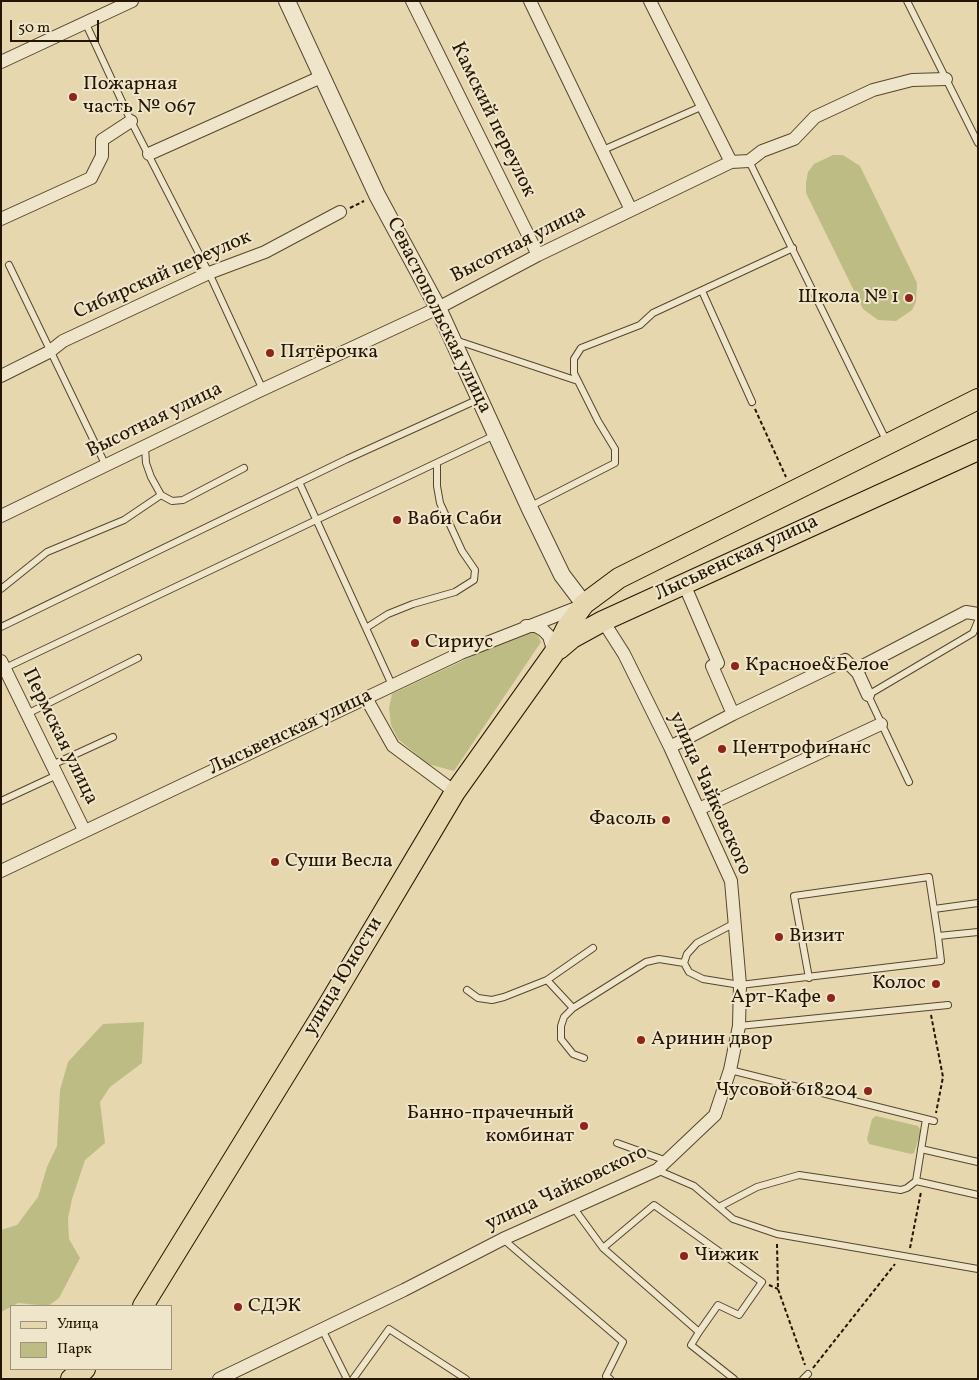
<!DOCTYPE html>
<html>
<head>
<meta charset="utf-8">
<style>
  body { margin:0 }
  #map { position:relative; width:979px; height:1380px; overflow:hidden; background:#e7d7ae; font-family:Vollkorn,serif }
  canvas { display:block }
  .frame { position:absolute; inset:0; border:2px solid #251602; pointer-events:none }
  .legend { position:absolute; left:10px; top:1305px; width:162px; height:65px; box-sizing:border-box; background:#efe5ca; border:1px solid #9e927a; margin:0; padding:6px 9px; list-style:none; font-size:15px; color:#251602 }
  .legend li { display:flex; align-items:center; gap:10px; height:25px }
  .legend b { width:25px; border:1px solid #9e927a }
  .scale { position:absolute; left:10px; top:20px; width:89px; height:22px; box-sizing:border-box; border:2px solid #251602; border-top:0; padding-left:6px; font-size:15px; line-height:18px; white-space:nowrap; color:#251602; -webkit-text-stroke:4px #efe5ca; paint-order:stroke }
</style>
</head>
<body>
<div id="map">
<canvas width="979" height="1380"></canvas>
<div class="frame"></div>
<ul class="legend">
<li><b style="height:6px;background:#e7d7ae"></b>Улица</li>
<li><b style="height:14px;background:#bdbc85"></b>Парк</li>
</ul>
<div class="scale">50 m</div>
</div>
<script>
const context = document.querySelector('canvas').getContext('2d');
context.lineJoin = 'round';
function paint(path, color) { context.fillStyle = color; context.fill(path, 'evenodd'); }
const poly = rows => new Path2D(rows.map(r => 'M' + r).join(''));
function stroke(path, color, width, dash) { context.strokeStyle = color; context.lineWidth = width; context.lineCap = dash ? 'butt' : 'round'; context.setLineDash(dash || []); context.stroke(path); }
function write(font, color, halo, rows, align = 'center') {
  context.font = font + ' Vollkorn,serif'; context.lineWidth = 4; context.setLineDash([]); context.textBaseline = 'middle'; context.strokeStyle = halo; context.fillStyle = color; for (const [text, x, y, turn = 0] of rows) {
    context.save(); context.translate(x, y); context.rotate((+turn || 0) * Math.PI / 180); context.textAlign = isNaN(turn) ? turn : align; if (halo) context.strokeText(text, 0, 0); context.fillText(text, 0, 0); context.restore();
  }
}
paint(poly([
  [833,155,843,155,860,166,917,283,916,302,912,310,896,321,878,320,863,309,806,193,806,182,808,172,814,164],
  [526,631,536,631,541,642,454,771,428,764,398,739,391,725,389,708,392,694],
  [144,1022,142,1063,110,1087,100,1102,105,1143,85,1160,72,1199,68,1218,69,1239,80,1258,59,1298,48,1306,18,1303,1,1312,1,1230,17,1225,38,1197,47,1167,57,1146,60,1090,68,1062,103,1024],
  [876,1116,918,1126,921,1131,914,1153,911,1154,869,1144,867,1139,872,1119]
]), '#bdbc85');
const service = poly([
  [907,1,978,143],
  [86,24,131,121,209,273,263,390],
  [603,150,703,106],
  [749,161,887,442],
  [9,265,106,466],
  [702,291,752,402],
  [455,340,578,381],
  [145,447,146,463,151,477,161,495,172,501,183,500,244,468],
  [299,482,392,685],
  [529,507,615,463,615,449,598,421,574,373,574,359,581,348,640,325,653,313,793,248],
  [1,589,47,552,124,520,161,495],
  [1,627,347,459,479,399],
  [366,628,388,614,413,604,455,592,474,580,475,570,462,551,440,503,437,486,437,463],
  [5,668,495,435],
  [27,714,138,658],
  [52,765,113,737],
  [909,782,868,695,973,633,978,621],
  [1,801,57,775],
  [934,909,978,903],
  [735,923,697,943,687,954,684,963,689,972,703,979,740,985,941,961,938,936,978,932],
  [809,978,794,896,929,877,938,936],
  [547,980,573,1008],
  [467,990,478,998,492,1000,504,997,547,980,593,948],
  [739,1026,948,1005],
  [584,1058,573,1054,561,1039,561,1026,564,1017,573,1008,646,962,659,959,684,963],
  [730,1070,934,1121],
  [617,1143,667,1161],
  [921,1149,978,1162],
  [657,1170,694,1186,733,1219,777,1234,978,1269],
  [916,1181,978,1195],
  [573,1207,603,1248,699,1332,691,1345,734,1379],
  [719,1207,757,1187,799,1175,901,1190,907,1188,916,1181,926,1119],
  [503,1239,623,1342,606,1376,610,1379],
  [603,1248,654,1205,762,1282,739,1315,718,1305,699,1332],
  [322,1329,347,1379],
  [353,1379,389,1329,466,1379],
  [803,1379,808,1374]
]);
const minor = poly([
  [412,1,538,255],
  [530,1,631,210],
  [650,1,731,162],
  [1,62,132,1],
  [149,154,321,77],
  [1,219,91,178,102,156,102,140,131,121],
  [1,376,49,352,63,341,209,273,265,252,340,212],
  [1,516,257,392,438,308,538,255,731,162,749,161,762,151,794,139,815,117,873,90,912,80,946,79],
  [526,626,536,626,543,630,549,636,554,653],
  [1,661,84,830],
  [855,670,966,612,978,614],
  [366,698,393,746,455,792],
  [733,714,845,660,858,673,868,695],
  [670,747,733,714,712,666,718,663,684,584],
  [699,809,881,724],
  [1,871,461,653,581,606],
  [219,1379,404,1290,503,1239,657,1170,715,1115,730,1070,739,1026,740,985,731,881,670,747,624,654,603,621]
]);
const tertiary = poly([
  [287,1,377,195,438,308,529,507,562,575,584,604]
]);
const primary = poly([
  [559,649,572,638,603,621,978,450],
  [143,1306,327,1007,455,792,554,653,567,627,584,604,619,578,978,399],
  [71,1379,85,1369]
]);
stroke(service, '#56462d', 8);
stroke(minor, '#56462d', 14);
stroke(tertiary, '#56462d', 18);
stroke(primary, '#251602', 22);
stroke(poly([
  [350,208,364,201],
  [755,409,786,477],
  [931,1015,943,1077,936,1113],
  [777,1244,778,1289,805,1365],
  [910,1248,921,1192],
  [769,1285,778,1289],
  [813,1368,895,1264]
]), '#251602', 2, [4, 2.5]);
stroke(service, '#efe5ca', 6);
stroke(minor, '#efe5ca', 12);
stroke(tertiary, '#efe5ca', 16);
stroke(primary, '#e7d7ae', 20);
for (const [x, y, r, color] of [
  [73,97,5,"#8f2418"],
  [909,298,5,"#8f2418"],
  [270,353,5,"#8f2418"],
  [397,520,5,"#8f2418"],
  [415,643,5,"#8f2418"],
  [735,666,5,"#8f2418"],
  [722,749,5,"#8f2418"],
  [666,820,5,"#8f2418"],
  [275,862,5,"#8f2418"],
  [779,937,5,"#8f2418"],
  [936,984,5,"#8f2418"],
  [831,998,5,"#8f2418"],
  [641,1040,5,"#8f2418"],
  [868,1091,5,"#8f2418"],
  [584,1126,5,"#8f2418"],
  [684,1256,5,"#8f2418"],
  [238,1307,5,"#8f2418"]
]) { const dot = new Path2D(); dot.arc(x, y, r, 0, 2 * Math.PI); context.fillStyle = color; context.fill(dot); stroke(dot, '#efe5ca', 2); }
write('20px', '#251602', '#efe5ca', [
  ["Пожарная",83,85],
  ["часть № 067",83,108],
  ["Школа № 1",899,298,"right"],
  ["Пятёрочка",280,353],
  ["Ваби Саби",407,520],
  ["Сириус",425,643],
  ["Красное&Белое",745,666],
  ["Центрофинанс",732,749],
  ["Фасоль",656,820,"right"],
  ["Суши Весла",285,862],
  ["Визит",789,937],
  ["Колос",926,984,"right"],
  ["Арт-Кафе",821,998,"right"],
  ["Аринин двор",651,1040],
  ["Чусовой 618204",858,1091,"right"],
  ["Банно-прачечный",574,1114,"right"],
  ["комбинат",574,1137,"right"],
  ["Чижик",694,1256],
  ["СДЭК",248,1307]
], 'left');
write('20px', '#251602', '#efe5ca', [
  ["Камский переулок",492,120,64],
  ["Высотная улица",519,245,-27],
  ["Сибирский переулок",163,276,-24],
  ["Севастопольская улица",438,316,64],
  ["Высотная улица",155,421,-26],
  ["Лысьвенская улица",737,559,-25],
  ["Лысьвенская улица",291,733,-25],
  ["Пермская улица",59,737,64],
  ["улица Чайковского",709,794,66],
  ["улица Юности",344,977,-59],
  ["улица Чайковского",567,1189,-25]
]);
</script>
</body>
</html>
